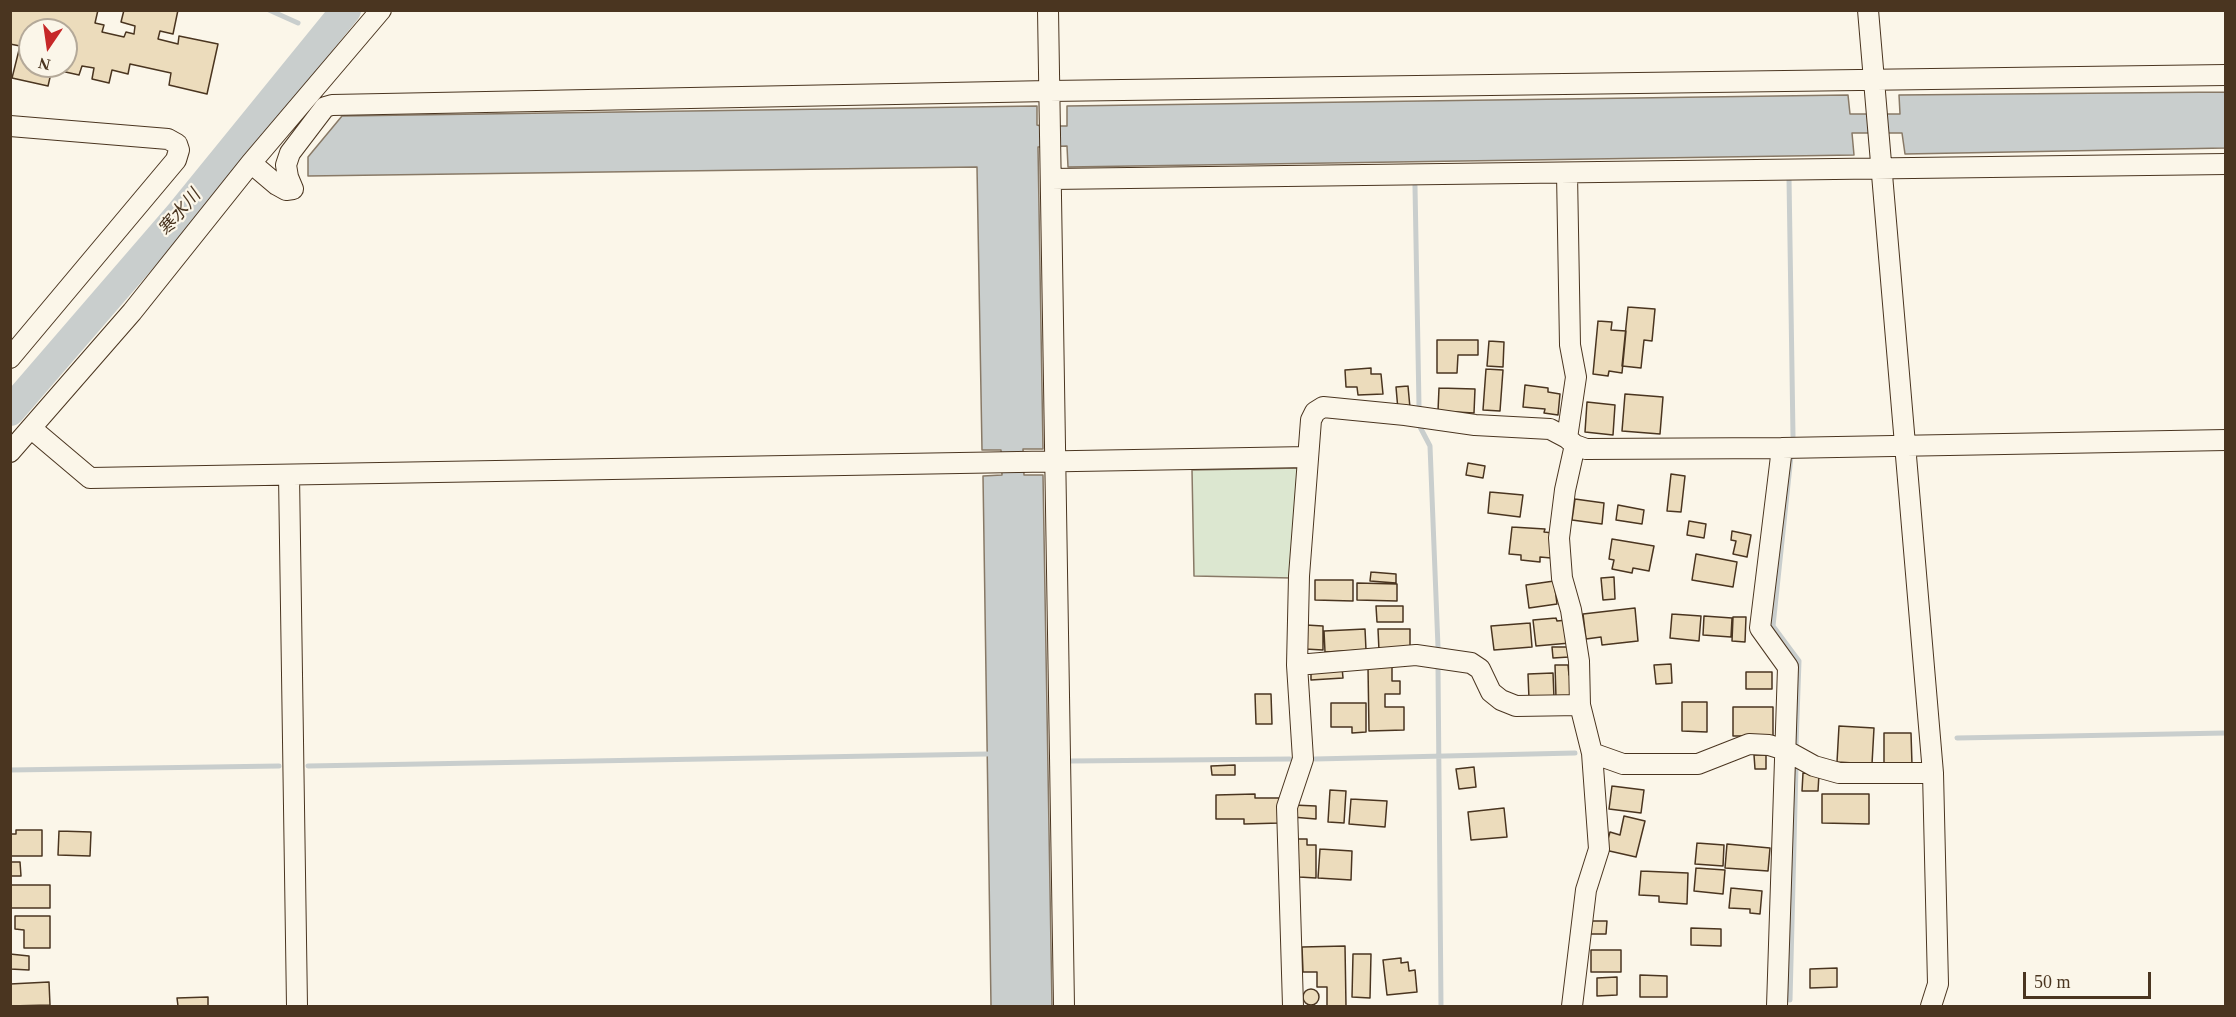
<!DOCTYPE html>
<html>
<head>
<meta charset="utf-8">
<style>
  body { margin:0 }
  #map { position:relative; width:2236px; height:1017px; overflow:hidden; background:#fbf6e9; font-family:"Times New Roman",serif }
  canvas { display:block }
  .frame { position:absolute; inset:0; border:12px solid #4a3520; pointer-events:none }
  .north { position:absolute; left:18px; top:18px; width:60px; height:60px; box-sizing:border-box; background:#fbf6e9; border:2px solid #b4a999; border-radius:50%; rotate:193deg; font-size:16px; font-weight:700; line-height:24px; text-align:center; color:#4a3520 }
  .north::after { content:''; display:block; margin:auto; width:21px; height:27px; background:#c62828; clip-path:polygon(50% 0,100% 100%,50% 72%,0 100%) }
  .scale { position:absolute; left:2023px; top:972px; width:128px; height:27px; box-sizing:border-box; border:3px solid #4a3520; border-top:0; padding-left:8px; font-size:18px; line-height:21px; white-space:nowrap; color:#4a3520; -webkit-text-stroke:4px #fbf6e9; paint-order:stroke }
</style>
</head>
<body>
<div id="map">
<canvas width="2236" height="1017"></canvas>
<div class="frame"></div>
<div class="north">N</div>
<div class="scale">50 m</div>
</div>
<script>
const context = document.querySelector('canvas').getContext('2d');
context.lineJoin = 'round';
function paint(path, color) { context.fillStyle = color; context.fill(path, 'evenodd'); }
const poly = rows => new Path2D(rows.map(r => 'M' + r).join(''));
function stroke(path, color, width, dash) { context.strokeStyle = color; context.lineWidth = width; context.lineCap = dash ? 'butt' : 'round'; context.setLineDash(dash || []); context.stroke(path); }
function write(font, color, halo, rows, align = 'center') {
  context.font = font + ' "Times New Roman","Noto Sans JP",serif'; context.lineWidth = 4.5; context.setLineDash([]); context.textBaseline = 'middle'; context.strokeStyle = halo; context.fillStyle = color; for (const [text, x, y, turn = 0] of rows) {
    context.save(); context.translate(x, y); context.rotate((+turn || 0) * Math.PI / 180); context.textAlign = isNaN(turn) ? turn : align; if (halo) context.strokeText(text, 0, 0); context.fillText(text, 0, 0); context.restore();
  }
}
const green = poly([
  [1300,468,1292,578,1194,576,1192,470,1300,468]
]);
paint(green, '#dce7d0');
stroke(green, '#887966', 1.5);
const water = poly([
  [2226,92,2225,148,1905,154,1902,133,1852,133,1854,155,1068,167,1067,146,1038,147,1043,449,1023,449,1024,475,1043,475,1052,1006,991,1006,983,476,1002,475,1001,450,982,450,977,167,308,176,308,157,342,116,1037,106,1037,125,1041,126,1067,126,1067,106,1848,95,1850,114,1900,114,1899,95,2226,92]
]);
paint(water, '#c9cecd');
stroke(water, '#887966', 1.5);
stroke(poly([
  [269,10,298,23],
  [1789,178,1793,436],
  [1415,186,1419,406],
  [1419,425,1430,446,1438,647],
  [1791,456,1773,626,1799,661,1796,745],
  [1438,667,1441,1006],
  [1957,738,2226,733],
  [1315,759,1575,753],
  [1070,761,1290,759],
  [308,766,987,754],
  [10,770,279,766],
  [1790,1000,1796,766]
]), '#c9cecd', 5);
stroke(poly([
  [10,411,181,213,346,10]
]), '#c9cecd', 30);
const building = poly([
  [10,10,98,10,95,23,104,25,102,32,124,37,126,32,134,34,135,26,121,22,124,10,178,10,173,34,160,31,158,39,178,44,179,36,218,44,207,94,169,85,171,73,130,64,128,74,112,70,109,83,92,79,94,68,82,66,79,75,52,69,48,86,12,78,20,46,10,44,10,10],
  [30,30,66,30,66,66,30,66,30,30],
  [1628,307,1655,309,1652,341,1644,340,1641,368,1622,366,1628,307],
  [1598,321,1612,322,1611,330,1626,331,1622,373,1609,371,1608,376,1593,374,1598,321],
  [1437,340,1478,340,1478,355,1458,355,1457,373,1437,373,1437,340],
  [1489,341,1504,342,1503,367,1487,366,1489,341],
  [1371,368,1371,374,1381,374,1383,394,1358,395,1357,387,1346,387,1345,370,1371,368],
  [1486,369,1503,370,1500,411,1483,410,1486,369],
  [1525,385,1548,388,1548,392,1560,394,1558,415,1544,413,1545,409,1523,407,1525,385],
  [1408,386,1410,408,1398,410,1396,387,1408,386],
  [1439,388,1475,389,1474,413,1438,411,1439,388],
  [1625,394,1663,397,1660,434,1622,431,1625,394],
  [1587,402,1615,405,1613,435,1585,432,1587,402],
  [1468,463,1485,466,1483,478,1466,475,1468,463],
  [1671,474,1685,476,1681,512,1667,511,1671,474],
  [1490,492,1523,495,1520,517,1488,513,1490,492],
  [1575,499,1604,503,1602,524,1572,520,1575,499],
  [1618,505,1644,510,1642,524,1616,520,1618,505],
  [1689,521,1706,524,1704,538,1687,535,1689,521],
  [1512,527,1545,529,1544,532,1553,533,1551,558,1540,557,1540,562,1521,560,1521,555,1509,554,1512,527],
  [1732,531,1751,535,1747,557,1733,554,1736,541,1731,540,1732,531],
  [1612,539,1654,546,1649,571,1633,568,1632,573,1612,569,1614,560,1609,559,1612,539],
  [1696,554,1737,562,1733,587,1692,580,1696,554],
  [1371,572,1396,574,1396,583,1370,581,1371,572],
  [1614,577,1615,599,1603,600,1601,578,1614,577],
  [1315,580,1353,580,1353,601,1315,600,1315,580],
  [1554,581,1557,604,1529,608,1526,585,1554,581],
  [1357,583,1397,584,1397,601,1357,600,1357,583],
  [1376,606,1403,606,1403,622,1377,622,1376,606],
  [1635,608,1638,641,1602,645,1601,637,1586,639,1583,614,1635,608],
  [1672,614,1701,616,1699,641,1670,638,1672,614],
  [1704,616,1732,618,1731,637,1703,635,1704,616],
  [1733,617,1746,617,1745,642,1732,641,1733,617],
  [1556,618,1557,621,1567,620,1570,643,1536,646,1533,620,1556,618],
  [1530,623,1532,647,1494,650,1491,626,1530,623],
  [1306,625,1323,626,1323,650,1305,649,1306,625],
  [1365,629,1366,650,1325,652,1324,631,1365,629],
  [1378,629,1410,629,1410,651,1379,651,1378,629],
  [1552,647,1569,647,1569,657,1553,658,1552,647],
  [1671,664,1672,683,1656,684,1654,665,1671,664],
  [1555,665,1568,665,1569,675,1573,675,1574,697,1556,698,1555,665],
  [1342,667,1343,678,1311,680,1311,669,1342,667],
  [1368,667,1392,667,1392,681,1400,681,1400,694,1385,694,1385,707,1404,707,1404,730,1369,731,1368,667],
  [1746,672,1772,672,1772,689,1746,689,1746,672],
  [1553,673,1554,698,1529,699,1528,674,1553,673],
  [1255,694,1271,694,1272,724,1256,724,1255,694],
  [1682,702,1707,702,1707,732,1682,731,1682,702],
  [1331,703,1366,703,1366,732,1352,733,1352,727,1331,727,1331,703],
  [1733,707,1773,707,1773,736,1733,736,1733,707],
  [1839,726,1874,728,1872,764,1837,762,1839,726],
  [1884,733,1911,733,1912,765,1884,766,1884,733],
  [1754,755,1766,755,1766,769,1755,769,1754,755],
  [1235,765,1235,775,1212,775,1211,766,1235,765],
  [1474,767,1476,787,1459,789,1456,769,1474,767],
  [1803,773,1819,774,1818,791,1802,791,1803,773],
  [1612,786,1644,790,1641,813,1609,809,1612,786],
  [1330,790,1346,791,1344,823,1328,822,1330,790],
  [1255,794,1255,798,1279,798,1280,823,1244,824,1244,819,1216,819,1216,795,1255,794],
  [1822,794,1869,794,1869,824,1822,823,1822,794],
  [1351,799,1387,801,1385,827,1349,824,1351,799],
  [1293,805,1316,806,1316,819,1292,817,1293,805],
  [1504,808,1507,837,1471,840,1468,812,1504,808],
  [1624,816,1645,821,1636,857,1605,850,1610,832,1620,835,1624,816],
  [16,830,42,830,42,856,10,856,10,834,16,834,16,830],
  [59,831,91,832,90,856,58,855,59,831],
  [1294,839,1307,839,1307,845,1316,845,1316,878,1299,877,1299,870,1294,869,1294,839],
  [1697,843,1724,845,1723,866,1695,864,1697,843],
  [1727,844,1770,848,1768,871,1725,868,1727,844],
  [1320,849,1352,851,1351,880,1318,878,1320,849],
  [10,862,20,862,21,876,10,876,10,862],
  [1696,868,1725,870,1723,894,1694,891,1696,868],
  [1641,871,1688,873,1687,904,1659,902,1659,896,1639,895,1641,871],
  [10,885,50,885,50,908,10,908,10,885],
  [1731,888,1762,891,1760,914,1750,913,1750,909,1729,908,1731,888],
  [15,916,50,916,50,948,24,948,24,930,15,929,15,916],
  [1591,921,1607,921,1606,934,1590,934,1591,921],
  [1691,928,1721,929,1721,946,1691,945,1691,928],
  [1345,946,1346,1006,1327,1006,1327,987,1317,987,1317,972,1303,972,1302,947,1345,946],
  [1591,950,1621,950,1621,972,1591,972,1591,950],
  [10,954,29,956,29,970,10,969,10,954],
  [1353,954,1371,954,1370,998,1352,997,1353,954],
  [1401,958,1401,963,1408,962,1409,971,1415,970,1417,992,1387,995,1383,960,1401,958],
  [1837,968,1837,987,1810,988,1810,969,1837,968],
  [1640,975,1667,976,1667,997,1640,997,1640,975],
  [1617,977,1617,995,1597,996,1597,978,1617,977],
  [49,982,50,1005,10,1006,10,984,49,982],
  '1303 997a8 8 0 1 1 16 0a8 8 0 1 1-16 0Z',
  [208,997,208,1006,178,1006,177,998,208,997]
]);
paint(building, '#ecdcbc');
stroke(building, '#4a3520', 1.5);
const minor = poly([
  [1048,10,1064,1006],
  [1868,10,1933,773,1938,984,1931,1006],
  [10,126,168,139,177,144,179,150,176,160,10,358],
  [251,163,277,185,286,190,293,189,288,177,286,165,290,153,325,107,332,105,1049,91,2226,75],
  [1567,173,1570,345,1576,377,1567,438],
  [1051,179,2226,164],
  [32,429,90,478,1308,457],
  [10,452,132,312,251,163,381,10],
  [289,475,297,1006],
  [1297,665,1416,655,1471,663,1480,669,1491,692,1501,700,1516,706,1580,705],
  [1592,753,1623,764,1698,764,1749,744,1769,745,1785,750,1814,766,1839,773,1933,773],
  [1293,1006,1287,807,1303,759,1297,665,1299,576,1311,420,1315,412,1323,407,1405,415,1475,425,1550,429,1567,438,1575,445,1586,449,1782,448,2226,440],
  [1572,1006,1586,890,1599,849,1592,753,1580,705,1579,661,1571,610,1562,578,1559,538,1565,490,1575,445],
  [1777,1006,1788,667,1760,628,1782,448]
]);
stroke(minor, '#4a3520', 22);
stroke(minor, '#fbf6e9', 20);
write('italic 18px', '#4a3520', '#fbf6e9', [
  ["寒水川",180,213,-50]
]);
</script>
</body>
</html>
